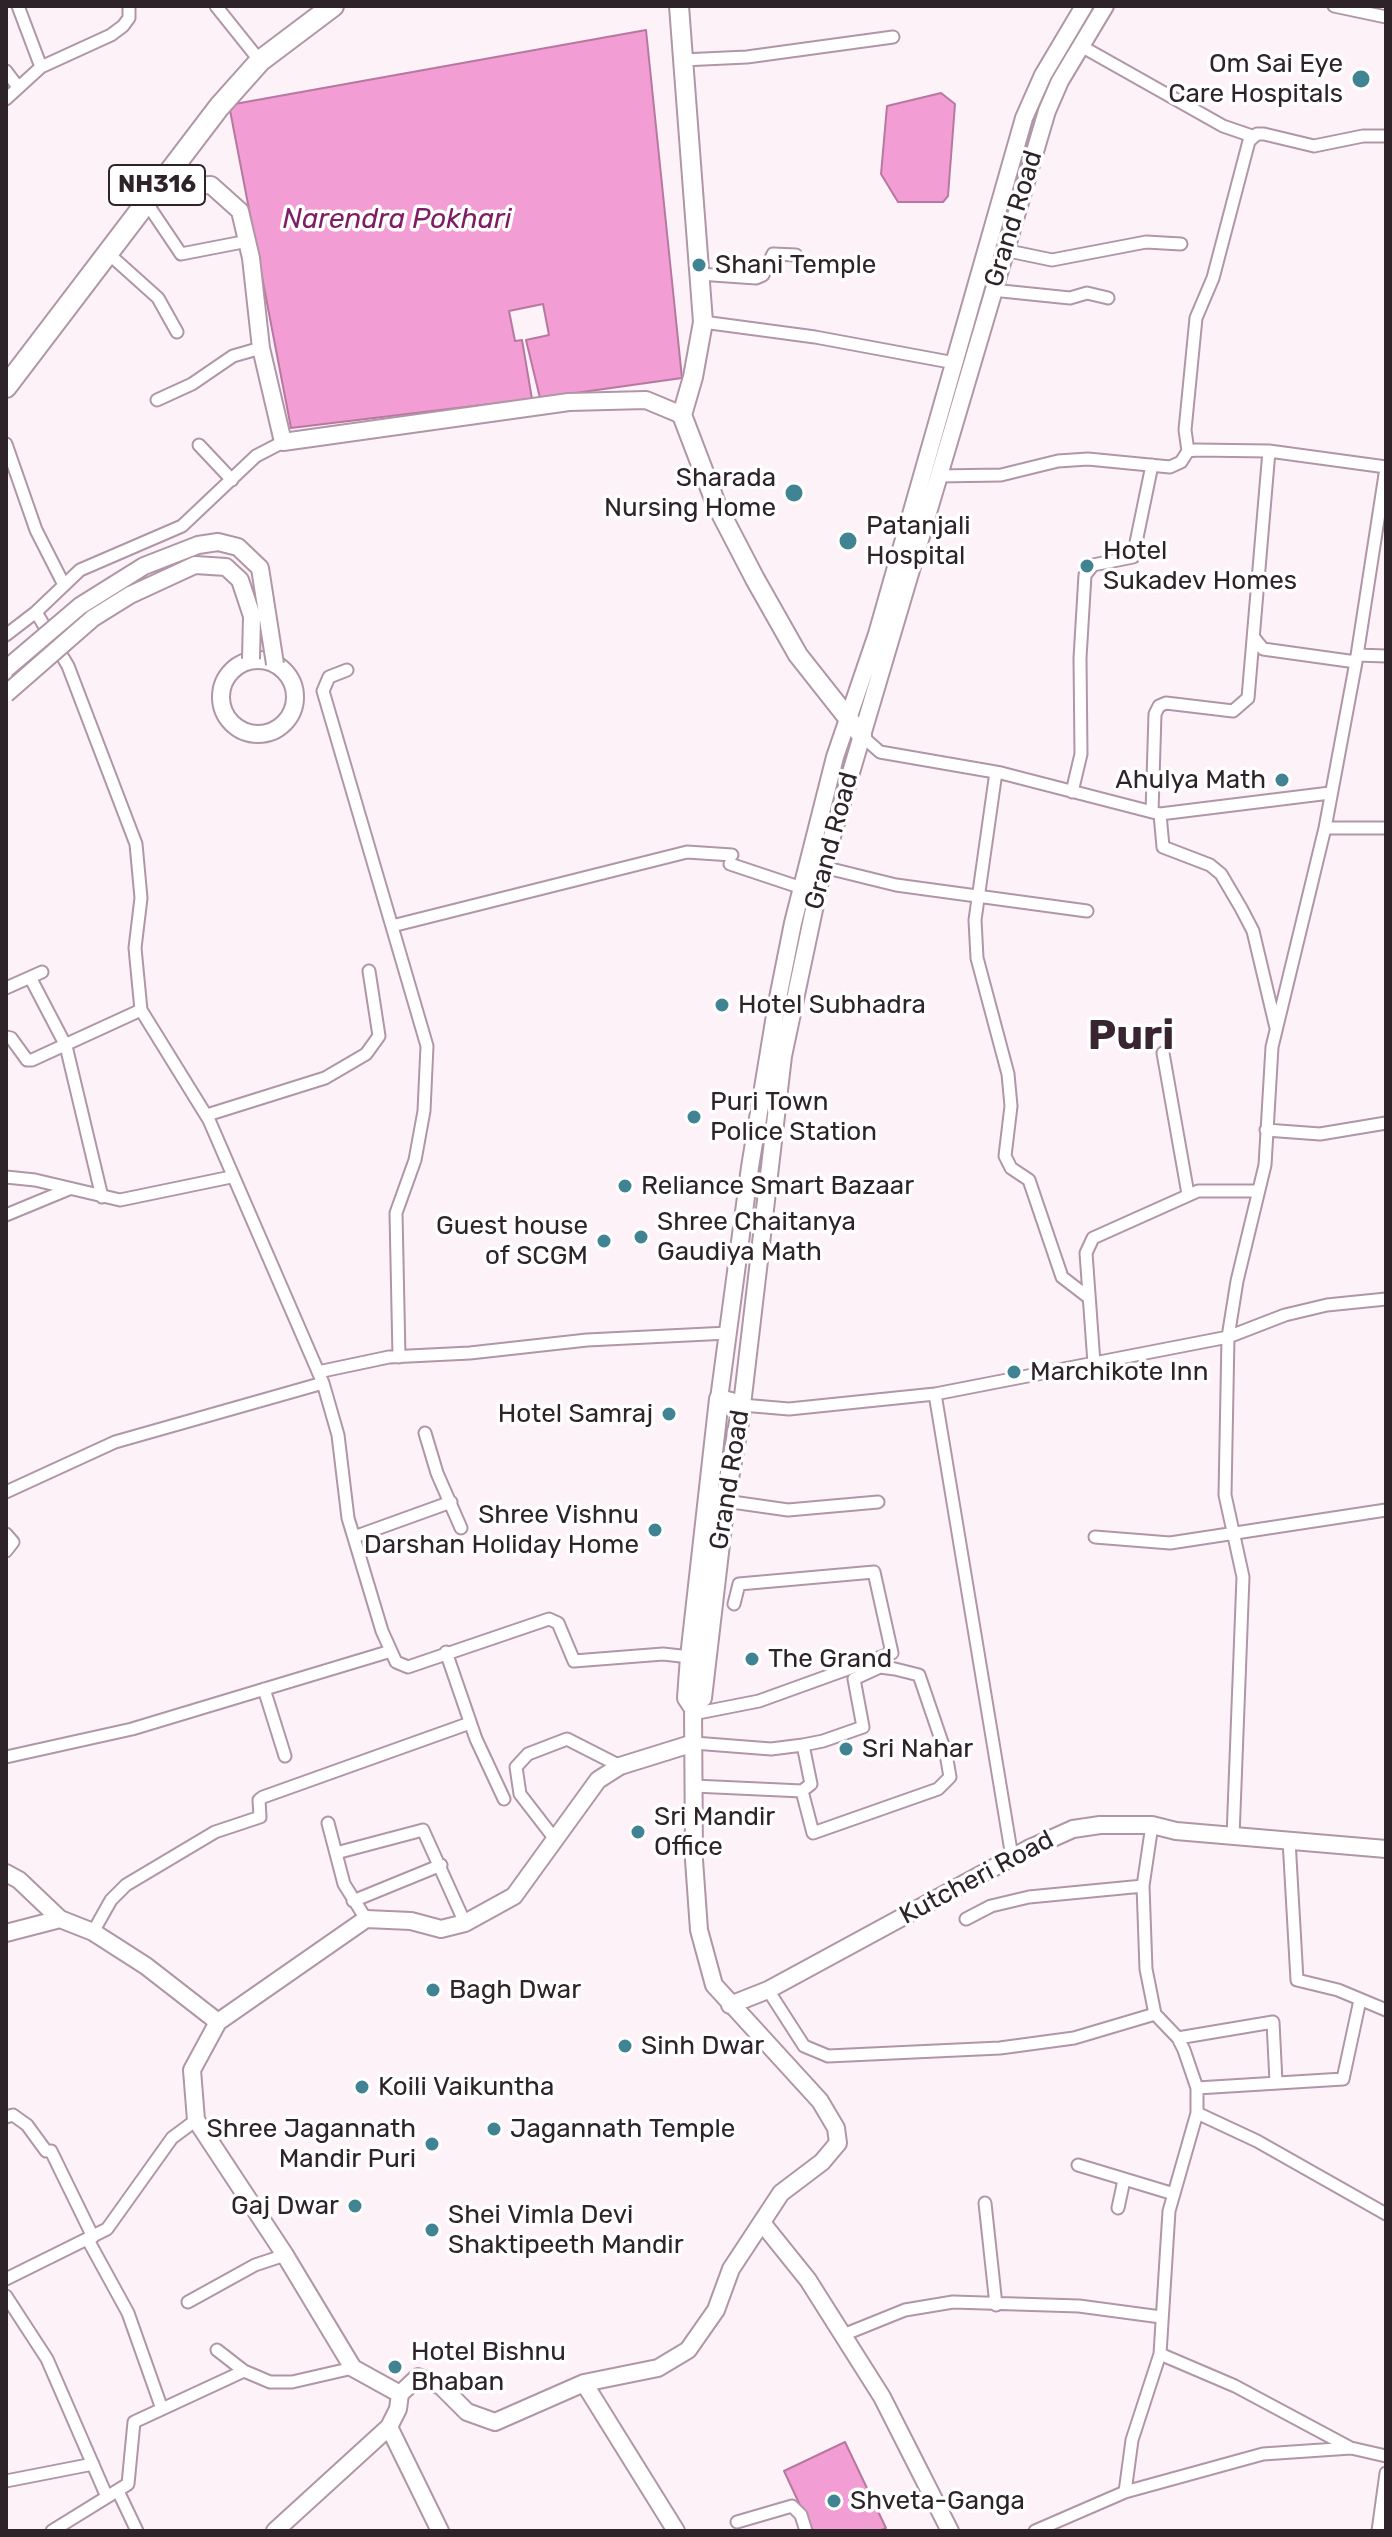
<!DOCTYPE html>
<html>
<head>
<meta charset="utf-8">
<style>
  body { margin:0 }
  #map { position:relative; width:1392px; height:2537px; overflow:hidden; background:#fef2f9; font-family:Rubik,sans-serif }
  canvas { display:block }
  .frame { position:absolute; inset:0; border:8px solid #2d2329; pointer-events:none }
</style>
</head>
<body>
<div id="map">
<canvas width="1392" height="2537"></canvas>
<div class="frame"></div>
</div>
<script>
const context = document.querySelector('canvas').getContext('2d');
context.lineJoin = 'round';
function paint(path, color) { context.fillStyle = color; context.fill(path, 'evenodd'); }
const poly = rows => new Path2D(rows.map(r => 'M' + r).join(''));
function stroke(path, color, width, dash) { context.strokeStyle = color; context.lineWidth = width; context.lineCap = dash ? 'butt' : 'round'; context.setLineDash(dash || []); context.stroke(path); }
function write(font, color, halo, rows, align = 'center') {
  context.font = font + ' Rubik,sans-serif'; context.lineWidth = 7; context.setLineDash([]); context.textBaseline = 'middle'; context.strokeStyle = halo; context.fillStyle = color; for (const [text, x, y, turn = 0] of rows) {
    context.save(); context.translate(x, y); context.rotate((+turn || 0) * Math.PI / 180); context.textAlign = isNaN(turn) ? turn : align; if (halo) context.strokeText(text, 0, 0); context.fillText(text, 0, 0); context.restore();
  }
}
const water = poly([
  [646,30,682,378,540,398,526,340,549,335,543,304,509,311,515,341,522,340,532,399,291,428,229,105,646,30],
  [941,93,955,104,948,196,943,202,898,202,881,174,887,106,941,93],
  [845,2442,886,2528,880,2531,812,2531,784,2471,845,2442]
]);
paint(water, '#f29dd3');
stroke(water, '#b778a0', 2);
const street = poly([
  [18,6,41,67],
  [216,6,260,61],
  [1334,6,1386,17],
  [1081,46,1223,126,1252,136],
  [682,60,747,57,893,37],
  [6,71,18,87],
  [6,99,41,67,111,35,123,26,129,18,129,6],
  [146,202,181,254,248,241],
  [1004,250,1052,260,1146,242,1181,244],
  [110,255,158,298,177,332],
  [699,274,756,278,763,275,773,254,796,255],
  [992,290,1070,298,1087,293,1108,298],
  [703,322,815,337,955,363],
  [157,400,192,384,233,356,261,348],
  [283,442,256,456,182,526,80,570,36,612,68,666,136,844,141,898,135,948,141,1010,209,1120,323,1383,338,1435,348,1518,382,1631,396,1662,408,1667,549,1619,558,1623,574,1661,663,1654,690,1657],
  [6,444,36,530,64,585],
  [199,445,232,480],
  [1188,451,1185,430,1196,318,1213,278,1249,141,1257,134,1264,134,1314,146,1363,136,1386,136],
  [938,476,1001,475,1058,461,1088,459,1170,467,1181,462,1188,451,1196,450,1269,451,1386,467],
  [6,635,36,612],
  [1255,639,1263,649,1356,662],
  [1357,655,1386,656],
  [347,670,329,677,323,691,427,1046,424,1111,415,1160,396,1213,399,1357],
  [862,736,880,752,1001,773,1160,814,1330,793],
  [996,772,975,920,977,958,1008,1074,1011,1106,1005,1156,1011,1168,1029,1180,1062,1277,1088,1297],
  [1072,792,1081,754,1080,658,1085,575,1093,565,1133,557,1152,465],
  [1152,812,1155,714,1159,706,1166,703,1233,711,1248,698,1269,451],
  [1160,814,1163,847,1210,865,1221,874,1241,908,1253,931,1276,1028],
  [1325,828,1386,828],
  [730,864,802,888],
  [823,867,896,885,1087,911],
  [392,926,687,852,732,855],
  [31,979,66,1046,102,1197],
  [6,988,42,972],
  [6,1037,11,1038,27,1060,32,1060,141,1010],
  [1163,1053,1188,1194],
  [207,1115,325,1078,366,1054,379,1036,369,971],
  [1266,1130,1320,1134,1386,1123],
  [6,1177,35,1180,120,1200,231,1177],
  [6,1215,69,1189],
  [1094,1363,1086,1253,1093,1238,1198,1191,1258,1191],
  [318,1372,389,1357,470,1353,587,1340,728,1333],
  [935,1394,1012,1857],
  [742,1405,789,1409,935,1394,1228,1337,1285,1315,1327,1305,1386,1299],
  [425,1433,437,1473,461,1528],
  [6,1492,115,1442,323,1383],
  [725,1501,788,1510,878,1502],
  [6,1534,13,1542,6,1551],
  [354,1537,451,1502],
  [1095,1537,1170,1543,1386,1510],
  [446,1652,476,1739,504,1799],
  [264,1689,285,1756],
  [693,1714,759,1701,892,1653,874,1572,739,1584,734,1604],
  [694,1743,771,1749,803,1745,823,1741,863,1727,854,1679,880,1667,895,1669,919,1675,946,1754,950,1777,938,1789,813,1833,802,1791,811,1784,803,1745],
  [6,1757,132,1729,391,1651],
  [694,1786,802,1791],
  [328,1823,344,1884,366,1919],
  [1233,1837,1243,1577,1225,1495,1228,1337,1237,1281,1265,1165,1272,1047,1325,828,1356,662,1386,468],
  [554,1838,520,1794,516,1767,528,1754,567,1739,620,1766],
  [1289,1840,1297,1980,1338,1990,1386,2010],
  [336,1853,423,1830,465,1923],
  [353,1901,441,1865],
  [966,1919,991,1906,1029,1897,1143,1886],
  [93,1932,111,1900,126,1885,215,1832,260,1817,259,1800,263,1797,470,1723],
  [768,1990,804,2046,828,2056,1000,2048,1074,2038,1155,2014],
  [1178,2038,1273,2022,1276,2082],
  [1197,2088,1343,2079,1360,2000],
  [1197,2113,1257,2141,1386,2214],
  [6,2117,13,2115,27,2125,46,2151,51,2151,93,2237],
  [1078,2165,1174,2194],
  [985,2203,996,2305],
  [1118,2208,1124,2180],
  [88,2240,128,2313,162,2409],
  [6,2279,107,2229,172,2138,196,2120],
  [6,2296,47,2359,107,2497],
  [188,2302,255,2265,285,2255],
  [843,2335,905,2310,953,2302,1079,2306,1161,2317],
  [1160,2354,1235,2386,1349,2447],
  [244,2371,270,2382,292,2382,353,2368],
  [6,2481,93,2464],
  [118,2491,137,2531],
  [1125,2492,1132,2440,1160,2354,1169,2211,1197,2113,1197,2088,1184,2050,1178,2038,1155,2014,1146,1969,1143,1886,1152,1825],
  [737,2522,792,2506,801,2515,806,2531],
  [52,2531,128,2484,134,2422,244,2371,217,2350],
  [1035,2531,1125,2492,1263,2454,1351,2448,1386,2456],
  [1378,2531,1386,2473]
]);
const secondary = poly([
  [156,187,211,185,240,211,251,258,261,348,283,442,569,402,646,400,682,415],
  '221 697a37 37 0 1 1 74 0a37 37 0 1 1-74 0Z',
  [719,1399,750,1167,777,1003,793,923,835,757,877,634,1024,118,1043,75,1084,6],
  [742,1405,783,1056,823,867,1047,111,1060,81,1105,6],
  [6,1873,19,1880,60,1919,93,1932,146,1966,218,2022],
  [6,1933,60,1919],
  [730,2005,768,1990,1028,1849,1073,1829,1100,1825,1152,1825,1176,1831,1386,1849],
  [763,2224,808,2280,882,2397,950,2531],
  [584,2383,676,2531],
  [400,2394,353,2368,285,2255,196,2120,192,2070,218,2022,366,1919,411,1921,441,1929,465,1923,514,1896,598,1780,620,1766,694,1743],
  [389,2427,440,2531],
  [275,2531,389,2427,398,2409,400,2394,418,2377,441,2386,467,2412,495,2422,584,2383,658,2368,688,2350,716,2310,731,2269,781,2193,822,2162,838,2143,836,2128,820,2101,714,1985,699,1930,694,1860,693,1707]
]);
const primary = poly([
  [679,6,703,322,693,377,682,415,716,504,755,579,798,655,862,736],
  [719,1399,742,1405,725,1501,702,1698,693,1707,687,1698,690,1657,719,1399]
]);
const highway = poly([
  [6,387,219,107,260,61,333,6]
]);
stroke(street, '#b096a6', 15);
stroke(secondary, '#b096a6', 20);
stroke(primary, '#b096a6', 22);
stroke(highway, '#b096a6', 24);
stroke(street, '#fff', 11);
stroke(secondary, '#fff', 16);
stroke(primary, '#fff', 18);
stroke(highway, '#fff', 20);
const secondaryBridge = poly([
  [6,669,80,606,144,566,198,545,218,542,238,547,260,568,275,664],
  [6,694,93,618,130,595,195,565,226,567,240,580,252,616,251,659]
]);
stroke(secondaryBridge, '#b096a6', 20, []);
stroke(secondaryBridge, '#fff', 16);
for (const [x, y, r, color] of [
  [1361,79,10,"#408493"],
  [699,265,8,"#408493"],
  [794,493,10,"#408493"],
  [848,541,10,"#408493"],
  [1087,566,8,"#408493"],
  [1282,780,8,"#408493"],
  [722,1005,8,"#408493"],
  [694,1117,8,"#408493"],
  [625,1186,8,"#408493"],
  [641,1237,8,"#408493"],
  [604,1241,8,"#408493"],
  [1014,1372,8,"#408493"],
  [669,1414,8,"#408493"],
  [655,1530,8,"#408493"],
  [752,1659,8,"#408493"],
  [846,1749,8,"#408493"],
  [638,1832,8,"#408493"],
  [433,1990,8,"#408493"],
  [625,2046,8,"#408493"],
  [362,2087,8,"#408493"],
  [494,2129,8,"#408493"],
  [432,2144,8,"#408493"],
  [355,2206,8,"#408493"],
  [432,2230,8,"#408493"],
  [395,2367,8,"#408493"],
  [834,2501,8,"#408493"]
]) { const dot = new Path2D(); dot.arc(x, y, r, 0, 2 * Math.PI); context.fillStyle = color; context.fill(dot); stroke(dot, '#fff', 3); }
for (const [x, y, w] of [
  [157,185,96]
]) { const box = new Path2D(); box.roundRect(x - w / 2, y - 20, w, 40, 6); context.fillStyle = '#fff'; context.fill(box); stroke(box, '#2d2329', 2); }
write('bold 24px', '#2d2329', null, [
  ["NH316",157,185]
]);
write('26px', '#2d2329', '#fff', [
  ["Om Sai Eye",1343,64,"right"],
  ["Care Hospitals",1343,94,"right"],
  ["Shani Temple",715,265],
  ["Sharada",776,478,"right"],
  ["Nursing Home",776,508,"right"],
  ["Patanjali",866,526],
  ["Hospital",866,556],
  ["Hotel",1103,551],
  ["Sukadev Homes",1103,581],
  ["Ahulya Math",1266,780,"right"],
  ["Hotel Subhadra",738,1005],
  ["Puri Town",710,1102],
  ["Police Station",710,1132],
  ["Reliance Smart Bazaar",641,1186],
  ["Shree Chaitanya",657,1222],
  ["Gaudiya Math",657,1252],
  ["Guest house",588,1226,"right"],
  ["of SCGM",588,1256,"right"],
  ["Marchikote Inn",1030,1372],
  ["Hotel Samraj",653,1414,"right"],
  ["Shree Vishnu",639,1515,"right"],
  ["Darshan Holiday Home",639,1545,"right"],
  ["The Grand",768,1659],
  ["Sri Nahar",862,1749],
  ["Sri Mandir",654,1817],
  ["Office",654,1847],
  ["Bagh Dwar",449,1990],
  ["Sinh Dwar",641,2046],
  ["Koili Vaikuntha",378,2087],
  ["Shree Jagannath",416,2129,"right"],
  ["Mandir Puri",416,2159,"right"],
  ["Jagannath Temple",510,2129],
  ["Gaj Dwar",339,2206,"right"],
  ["Shei Vimla Devi",448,2215],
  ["Shaktipeeth Mandir",448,2245],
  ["Hotel Bishnu",411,2352],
  ["Bhaban",411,2382],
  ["Shveta-Ganga",850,2501]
], 'left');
write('26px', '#2d2329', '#fff', [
  ["Grand Road",1014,219,-73],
  ["Grand Road",832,841,-75],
  ["Grand Road",730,1480,-81],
  ["Kutcheri Road",977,1878,-28]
]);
write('italic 28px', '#7e1d63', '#fff', [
  ["Narendra Pokhari",397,220]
]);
write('bold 42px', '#392531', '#fff', [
  ["Puri",1131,1037]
]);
</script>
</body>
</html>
